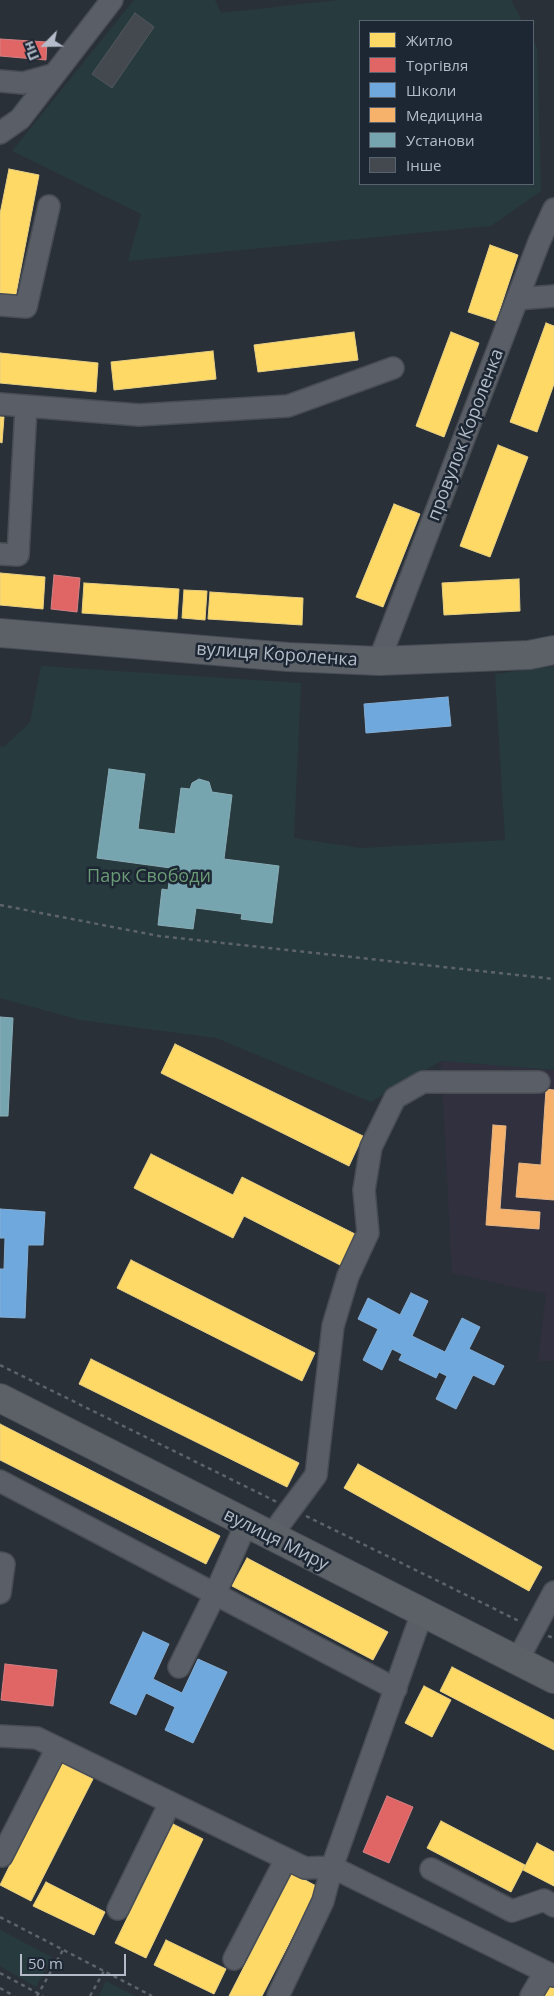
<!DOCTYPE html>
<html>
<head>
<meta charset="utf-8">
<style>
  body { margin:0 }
  #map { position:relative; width:554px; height:1996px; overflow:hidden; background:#2a3038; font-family:"Open Sans",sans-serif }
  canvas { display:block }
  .legend { position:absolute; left:359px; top:20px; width:175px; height:165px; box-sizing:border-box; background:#1d2633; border:1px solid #59626f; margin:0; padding:6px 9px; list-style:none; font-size:15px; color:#b4bcc9 }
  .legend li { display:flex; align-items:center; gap:10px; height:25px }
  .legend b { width:25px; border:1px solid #59626f }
  .north { position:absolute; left:20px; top:20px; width:50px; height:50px; -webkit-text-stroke:4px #1d2633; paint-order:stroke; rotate:247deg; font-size:14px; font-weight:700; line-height:20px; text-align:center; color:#b4bcc9 }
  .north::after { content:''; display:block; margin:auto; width:18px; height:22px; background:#b4bcc9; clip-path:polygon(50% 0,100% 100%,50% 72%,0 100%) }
  .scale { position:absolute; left:20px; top:1954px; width:106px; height:22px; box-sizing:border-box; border:2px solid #b4bcc9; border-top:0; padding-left:6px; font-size:15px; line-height:18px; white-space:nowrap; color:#b4bcc9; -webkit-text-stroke:4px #1d2633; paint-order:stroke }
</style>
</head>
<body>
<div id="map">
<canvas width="554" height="1996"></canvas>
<ul class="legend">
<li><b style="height:14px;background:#ffd966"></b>Житло</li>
<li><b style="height:14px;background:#e06666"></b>Торгівля</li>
<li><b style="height:14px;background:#6fa8dc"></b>Школи</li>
<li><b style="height:14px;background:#f6b26b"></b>Медицина</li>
<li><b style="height:14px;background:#76a5af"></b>Установи</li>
<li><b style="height:14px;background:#444950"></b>Інше</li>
</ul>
<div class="north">Пн</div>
<div class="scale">50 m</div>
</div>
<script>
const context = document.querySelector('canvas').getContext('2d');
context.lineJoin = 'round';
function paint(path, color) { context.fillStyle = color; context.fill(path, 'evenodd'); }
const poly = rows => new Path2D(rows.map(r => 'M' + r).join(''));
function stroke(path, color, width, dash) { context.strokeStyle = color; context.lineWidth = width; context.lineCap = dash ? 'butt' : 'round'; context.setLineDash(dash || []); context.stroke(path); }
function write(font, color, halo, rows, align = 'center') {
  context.font = font + ' "Open Sans",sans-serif'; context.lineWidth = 5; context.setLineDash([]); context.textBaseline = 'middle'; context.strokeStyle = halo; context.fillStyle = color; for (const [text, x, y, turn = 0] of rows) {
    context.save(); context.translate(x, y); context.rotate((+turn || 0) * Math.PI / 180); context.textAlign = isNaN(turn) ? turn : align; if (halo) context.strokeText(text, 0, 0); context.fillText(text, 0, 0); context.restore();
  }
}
paint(poly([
  [441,1061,554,1070,554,1361,538,1361,546,1294,452,1273]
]), '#31303e');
paint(poly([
  [134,0,215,0,221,13,338,0,511,0,522,21,360,21,360,184,533,184,533,40,537,47,541,191,491,226,128,261,141,214,12,151],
  [41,666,301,683,294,838,361,848,505,840,495,674,554,666,554,1070,441,1061,371,1102,216,1038,80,1020,0,998,0,747,5,746,30,722],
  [0,1930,52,1957,36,1987,0,1966],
  [106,1981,135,1996,99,1996]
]), '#273a3e');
const homes = poly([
  [9,169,39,175,15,299,0,296,0,214,9,169],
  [490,245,518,255,496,321,468,312,490,245],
  [546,323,554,326,554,384,537,432,510,422,546,323],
  [354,332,358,360,258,372,254,345,354,332],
  [451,332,479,343,444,437,416,426,451,332],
  [213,351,216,379,114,390,111,362,213,351],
  [0,353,98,363,96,392,0,383,0,353],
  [0,417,4,417,2,443,0,442,0,417],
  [498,445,528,457,490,557,460,546,498,445],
  [394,504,420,514,383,607,356,597,394,504],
  [0,573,45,577,43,609,0,605,0,573],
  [519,579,520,611,444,615,442,583,519,579],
  [84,583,179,589,177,619,82,613,84,583],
  [184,590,207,591,205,620,182,618,184,590],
  [210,592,303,598,302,625,208,619,210,592],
  [175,1044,363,1136,349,1166,161,1073,175,1044],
  [151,1154,233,1195,242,1177,357,1235,342,1266,244,1216,233,1238,134,1188,151,1154],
  [131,1260,315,1353,302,1381,117,1288,131,1260],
  [91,1359,299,1463,287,1487,79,1384,91,1359],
  [0,1424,220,1536,206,1564,0,1460,0,1424],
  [358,1464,542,1567,529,1591,344,1488,358,1464],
  [247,1558,388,1632,373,1660,232,1586,247,1558],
  [452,1667,554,1720,554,1750,440,1691,452,1667],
  [424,1686,451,1700,432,1737,405,1723,424,1686],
  [61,1763,93,1779,31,1901,0,1885,61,1763],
  [441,1821,525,1865,511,1892,427,1848,441,1821],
  [173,1824,203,1839,146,1958,115,1943,173,1824],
  [537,1843,554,1852,554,1886,523,1870,537,1843],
  [292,1873,318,1887,262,1996,229,1996,292,1873],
  [46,1882,105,1912,94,1935,33,1906,46,1882],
  [166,1940,226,1969,214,1994,154,1965,166,1940],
  [549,1981,554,1984,554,1996,541,1996,549,1981]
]);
paint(homes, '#ffd966');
stroke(homes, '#e8d084', 1);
const shops = poly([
  [0,39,47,42,46,60,0,56,0,39],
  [54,575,80,578,77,612,51,609,54,575],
  [5,1664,57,1670,53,1706,1,1700,5,1664],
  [387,1796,413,1807,389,1863,363,1852,387,1796]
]);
paint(shops, '#e06666');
stroke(shops, '#d38084', 1);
const schools = poly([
  [448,697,451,726,366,733,364,704,448,697],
  [0,1209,45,1212,43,1245,28,1245,25,1318,0,1317,0,1269,4,1269,5,1238,0,1238,0,1209],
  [411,1293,428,1301,412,1336,445,1352,462,1318,480,1327,469,1349,504,1366,494,1385,473,1375,456,1409,436,1399,447,1376,439,1372,436,1378,399,1360,402,1354,392,1349,382,1370,363,1360,378,1329,358,1319,368,1298,400,1315,411,1293],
  [143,1632,169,1644,153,1679,182,1693,198,1659,227,1672,193,1743,165,1730,175,1707,146,1693,136,1715,110,1703,143,1632]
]);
paint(schools, '#6fa8dc');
stroke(schools, '#84aed6', 1);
const health = poly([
  [546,1089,554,1090,554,1200,516,1197,519,1163,541,1165,546,1089],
  [493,1125,506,1126,500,1209,540,1212,539,1229,486,1225,493,1125]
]);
paint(health, '#f6b26b');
stroke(health, '#e2b587', 1);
const public = poly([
  [109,769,145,774,138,829,175,834,181,788,190,789,192,783,199,779,209,782,212,792,232,795,224,859,279,866,272,923,241,919,242,914,196,908,193,929,158,925,162,889,168,890,171,868,97,858,109,769],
  [0,1017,13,1018,8,1116,0,1116,0,1017]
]);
paint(public, '#76a5af');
stroke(public, '#89acb7', 1);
const building = poly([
  [135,13,154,27,112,88,92,74,135,13]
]);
paint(building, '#444950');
stroke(building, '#52575f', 1);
const minor = poly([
  [0,81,23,83,52,75],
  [0,133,20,119,112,0],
  [517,299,554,296],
  [0,305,26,307,49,206],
  [0,404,139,415,288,406,393,368],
  [0,554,18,555,26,407],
  [379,661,539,242,554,209],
  [0,1481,396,1689],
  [270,1537,316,1475,333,1326,348,1276,368,1233,364,1190,371,1147,395,1098,423,1082,539,1082],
  [0,1563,4,1564,0,1593],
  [422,1613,332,1867,554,1976],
  [517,1661,554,1592],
  [179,1667,215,1594,246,1524],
  [0,1736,37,1738,305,1868,332,1867,323,1901,278,1996],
  [2,1856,57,1748],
  [431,1869,512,1911,544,1900,554,1906],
  [118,1909,170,1803],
  [234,1959,286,1859],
  [531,1996,545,1972]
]);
const major = poly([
  [0,633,288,657,379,661,529,655,554,650],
  [0,1398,554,1679]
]);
stroke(minor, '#484c53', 24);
stroke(major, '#484c55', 30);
stroke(poly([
  [0,905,159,936,554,979],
  [0,1365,277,1502],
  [306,1516,519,1621],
  [548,1636,554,1638],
  [0,1917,152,1996],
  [0,1973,43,1996],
  [0,1988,14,1996],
  [37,1996,63,1950],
  [90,1996,104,1971]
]), '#5d636a', 2.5, [4, 4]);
stroke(minor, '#5a5e66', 21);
stroke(major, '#5c6168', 28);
write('18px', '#b4bcc9', '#1d2633', [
  ["провулок Короленка",466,435,-69],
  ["вулиця Короленка",277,655,4],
  ["вулиця Миру",276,1540,27]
]);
write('18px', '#6b9a76', '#1d2633', [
  ["Парк Свободи",149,877]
]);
</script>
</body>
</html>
